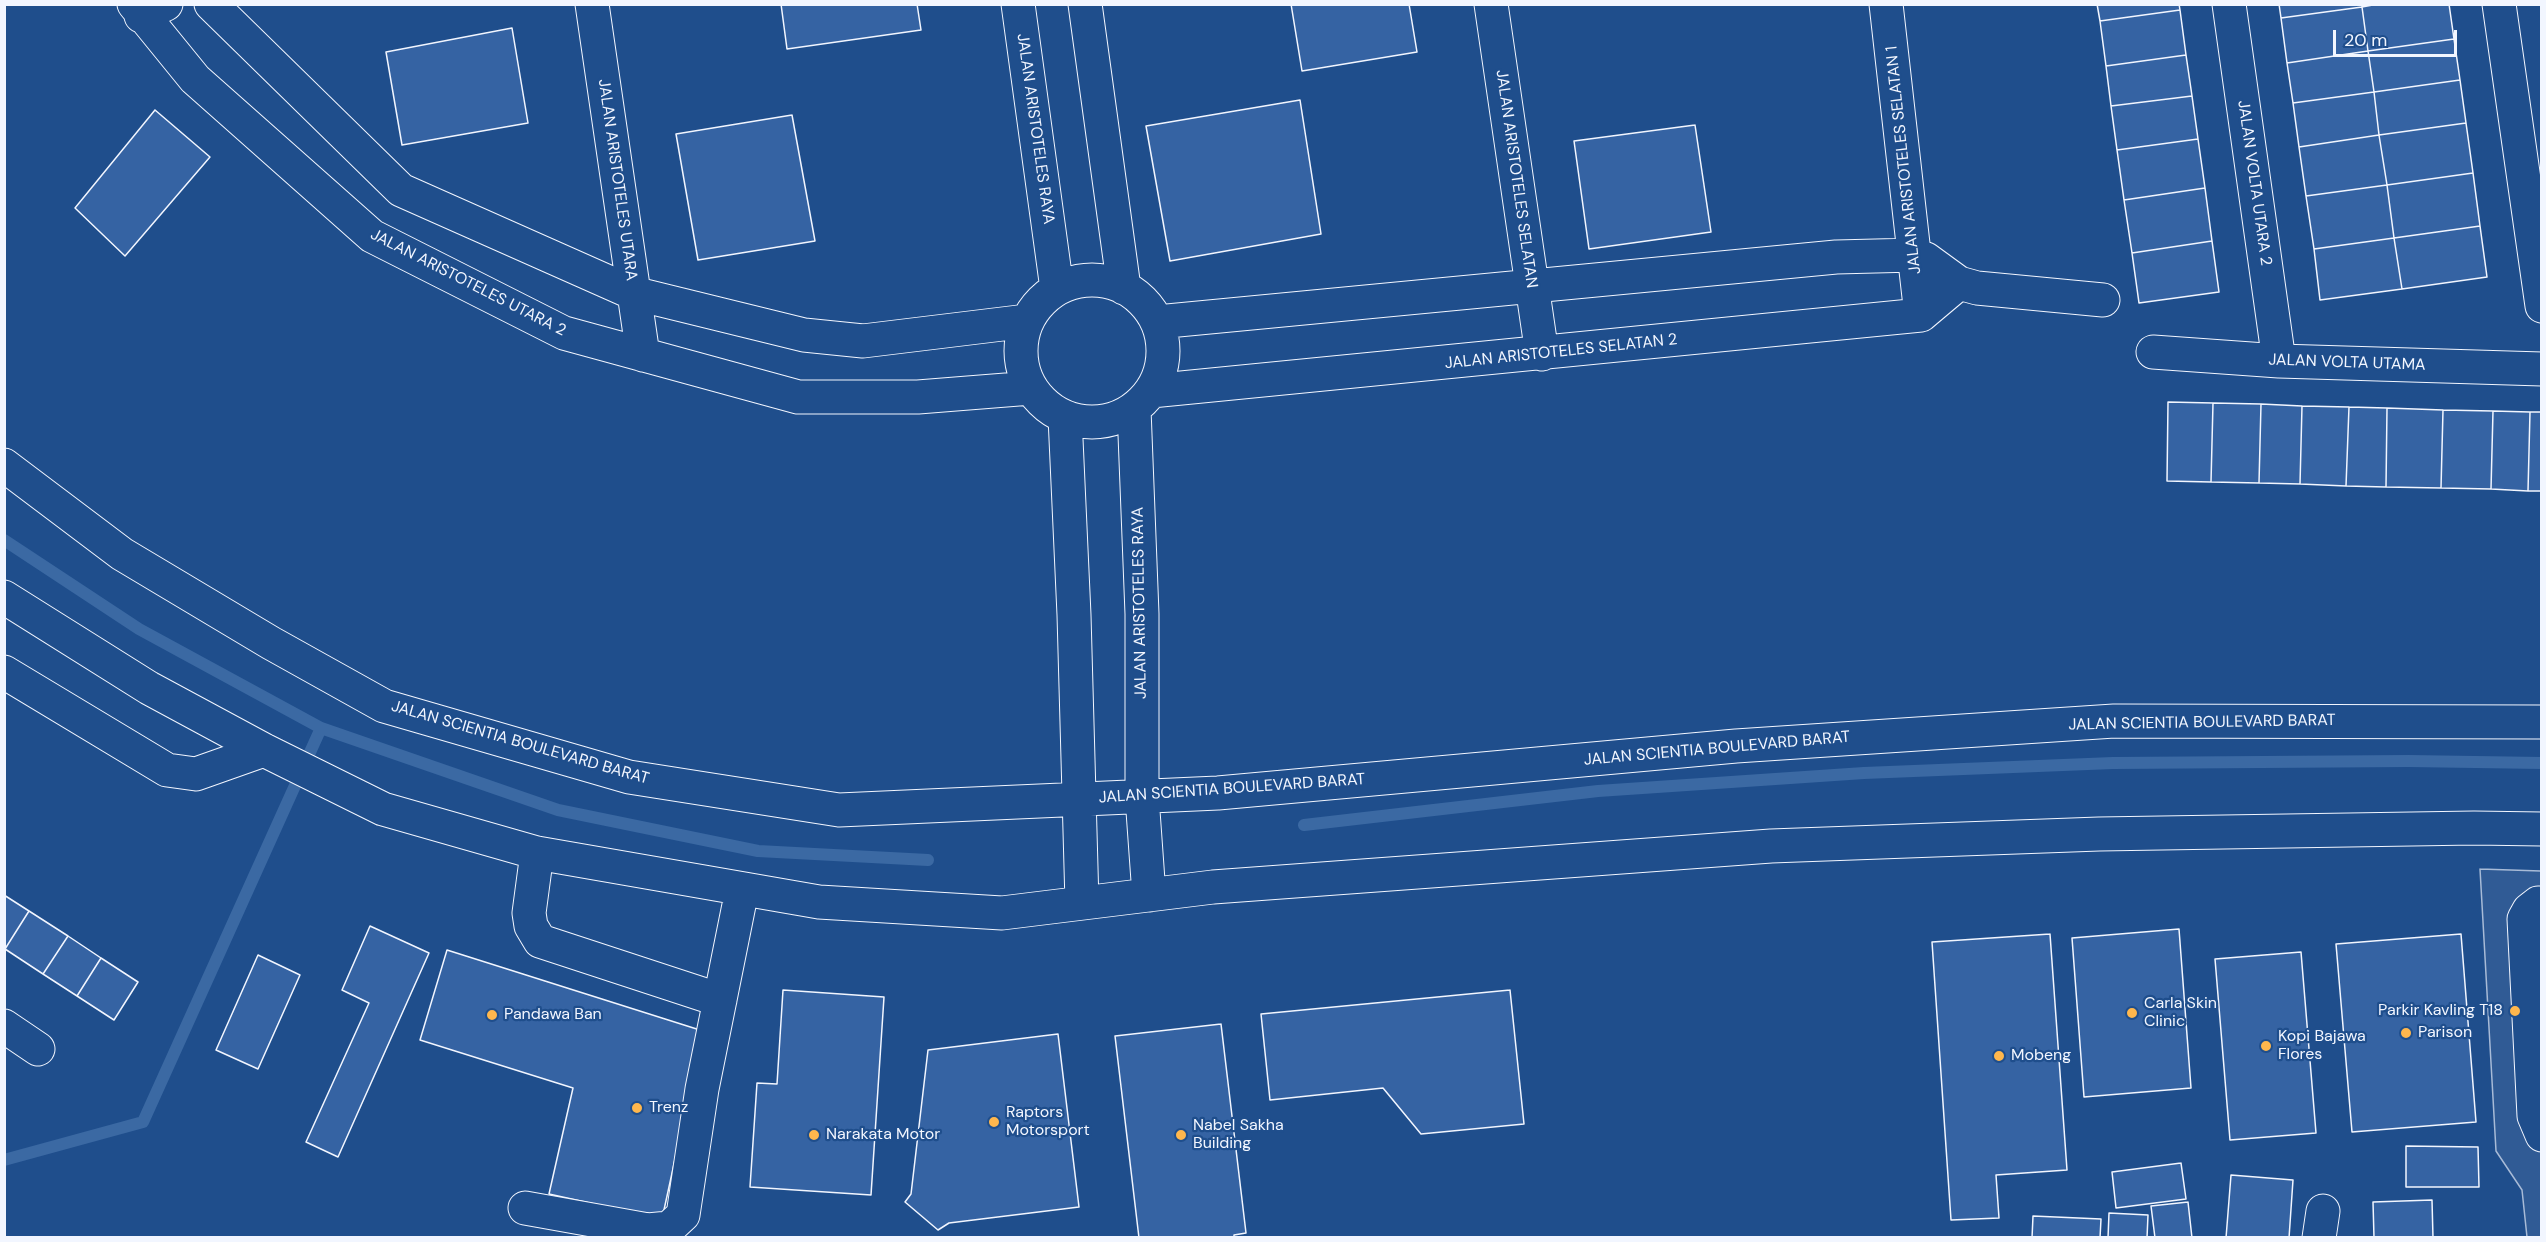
<!DOCTYPE html>
<html>
<head>
<meta charset="utf-8">
<style>
  body { margin:0 }
  #map { position:relative; width:2546px; height:1242px; overflow:hidden; background:#1f4e8c; font-family:"DM Sans",sans-serif }
  canvas { display:block }
  .frame { position:absolute; inset:0; border:6px solid #f2f6ff; pointer-events:none }
  .scale { position:absolute; left:2333px; top:30px; width:124px; height:27px; box-sizing:border-box; border:3px solid #f2f6ff; border-top:0; padding-left:8px; font-size:18px; line-height:21px; white-space:nowrap; color:#f2f6ff; -webkit-text-stroke:4px #1f4e8c; paint-order:stroke }
</style>
</head>
<body>
<div id="map">
<canvas width="2546" height="1242"></canvas>
<div class="frame"></div>
<div class="scale">20 m</div>
</div>
<script>
const context = document.querySelector('canvas').getContext('2d');
context.lineJoin = 'round';
function paint(path, color) { context.fillStyle = color; context.fill(path, 'evenodd'); }
const poly = rows => new Path2D(rows.map(r => 'M' + r).join(''));
function stroke(path, color, width, dash) { context.strokeStyle = color; context.lineWidth = width; context.lineCap = dash ? 'butt' : 'round'; context.setLineDash(dash || []); context.stroke(path); }
function write(font, color, halo, rows, align = 'center') {
  context.font = font + ' "DM Sans",sans-serif'; context.lineWidth = 4.5; context.setLineDash([]); context.textBaseline = 'middle'; context.strokeStyle = halo; context.fillStyle = color; for (const [text, x, y, turn = 0] of rows) {
    context.save(); context.translate(x, y); context.rotate((+turn || 0) * Math.PI / 180); context.textAlign = isNaN(turn) ? turn : align; if (halo) context.strokeText(text, 0, 0); context.fillText(text, 0, 0); context.restore();
  }
}
const parking = poly([
  [2480,869,2541,871,2541,1237,2527,1237,2522,1190,2496,1151,2480,869]
]);
paint(parking, '#305b95');
stroke(parking, '#a8bbd7', 1.5);
stroke(poly([
  [4,540,139,629,321,728,558,810,758,851,928,860],
  [1304,825,1598,791,1864,773,2113,763,2409,761,2542,763],
  [4,1160,143,1122,321,728]
]), '#3b69a3', 12);
const building = poly([
  [781,4,917,4,921,30,787,49,781,4],
  [1291,4,1409,4,1417,52,1302,71,1291,4],
  [2097,4,2179,4,2180,10,2100,21,2097,4],
  [2279,4,2362,4,2362,7,2281,18,2279,4],
  [2378,4,2449,4,2454,39,2368,51,2362,7,2378,4],
  [2362,7,2368,51,2287,63,2281,18,2362,7],
  [2180,10,2186,55,2106,66,2100,21,2180,10],
  [512,28,528,123,402,145,386,52,512,28],
  [2454,39,2460,80,2374,92,2368,51,2454,39],
  [2368,51,2374,92,2293,103,2287,63,2368,51],
  [2186,55,2192,96,2111,106,2106,66,2186,55],
  [2460,80,2466,123,2379,135,2374,92,2460,80],
  [2374,92,2379,135,2299,147,2293,103,2374,92],
  [2192,96,2198,139,2117,150,2111,106,2192,96],
  [1300,100,1321,234,1170,261,1146,126,1300,100],
  [155,110,210,157,125,256,75,208,155,110],
  [792,115,815,241,698,260,676,134,792,115],
  [2466,123,2473,173,2387,185,2379,135,2466,123],
  [1695,125,1711,232,1589,249,1574,141,1695,125],
  [2379,135,2387,185,2306,196,2299,147,2379,135],
  [2198,139,2205,188,2124,200,2117,150,2198,139],
  [2473,173,2480,226,2394,238,2387,185,2473,173],
  [2387,185,2394,238,2314,249,2306,196,2387,185],
  [2205,188,2212,241,2132,253,2124,200,2205,188],
  [2480,226,2487,277,2402,289,2394,238,2480,226],
  [2394,238,2402,289,2320,300,2314,249,2394,238],
  [2212,241,2219,292,2139,303,2132,253,2212,241],
  [2168,402,2213,403,2211,482,2167,481,2168,402],
  [2213,403,2261,404,2259,483,2211,482,2213,403],
  [2261,404,2302,406,2300,484,2259,483,2261,404],
  [2302,406,2349,407,2346,486,2300,484,2302,406],
  [2349,407,2387,408,2386,487,2346,486,2349,407],
  [2387,408,2443,410,2441,488,2386,487,2387,408],
  [2443,410,2493,411,2491,489,2441,488,2443,410],
  [2493,411,2530,412,2528,491,2491,489,2493,411],
  [2530,412,2542,412,2542,491,2528,491,2530,412],
  [4,895,29,911,5,949,4,949,4,895],
  [29,911,68,936,43,974,5,949,29,911],
  [370,926,429,953,338,1157,306,1142,369,1003,342,990,370,926],
  [2179,929,2191,1088,2084,1097,2072,938,2179,929],
  [2050,934,2067,1170,1996,1175,1999,1218,1951,1220,1932,942,2050,934],
  [2461,934,2476,1122,2352,1132,2336,944,2461,934],
  [68,936,101,958,77,996,43,974,68,936],
  [447,950,703,1031,662,1219,549,1194,573,1088,420,1040,447,950],
  [2301,952,2316,1133,2230,1140,2215,959,2301,952],
  [258,955,300,975,258,1069,216,1050,258,955],
  [101,958,138,982,114,1020,77,996,101,958],
  [783,990,884,997,871,1195,750,1187,757,1083,777,1084,783,990],
  [1510,990,1524,1124,1421,1134,1383,1088,1270,1100,1261,1014,1510,990],
  [1221,1024,1246,1233,1234,1235,1234,1238,1139,1238,1115,1036,1221,1024],
  [1058,1034,1079,1207,949,1223,938,1230,905,1202,911,1194,928,1050,1058,1034],
  [2406,1146,2478,1147,2479,1187,2406,1187,2406,1146],
  [2181,1163,2186,1199,2116,1208,2112,1172,2181,1163],
  [2231,1175,2293,1180,2289,1238,2226,1238,2231,1175],
  [2432,1200,2433,1238,2374,1238,2373,1202,2432,1200],
  [2188,1202,2192,1238,2155,1238,2151,1206,2188,1202],
  [2109,1213,2148,1215,2147,1238,2108,1238,2109,1213],
  [2033,1216,2101,1219,2100,1238,2032,1238,2033,1216]
]);
paint(building, '#3563a3');
stroke(building, '#f2f6ff', 1.5);
const minor = poly([
  [134,4,195,79,372,236,564,333,798,397,918,397,1031,388],
  [211,4,401,190,633,293,804,335,863,341,1027,321],
  [592,4,643,355],
  [1018,4,1057,289],
  [1085,4,1124,288],
  [1491,4,1542,354],
  [1886,4,1921,315],
  [2229,4,2279,361],
  [2499,4,2542,306],
  [141,16,166,4],
  '1021 351a71 71 0 1 1 142 0a71 71 0 1 1-142 0Z',
  [1157,322,1836,257,1915,255,1926,259,1959,283,1977,288,2103,300],
  [2153,352,2279,361,2542,369],
  [1151,391,1921,315,1959,283],
  [1134,409,1142,614,1142,797,1149,895],
  [1065,417,1074,615,1082,903],
  [4,465,122,554,271,643,384,706,629,777,839,810,1218,793,1736,746,2114,721,2542,722],
  [4,597,149,688,264,750,383,809,537,853,819,902,1002,913,1213,887,1771,846,2099,834,2474,828,2542,829],
  [4,672,167,770,196,774,264,750],
  [537,853,529,913,531,926,540,941,720,1000],
  [2542,903,2538,903,2529,910,2524,919,2534,1116,2542,1135],
  [4,1026,38,1049],
  [525,1208,648,1230,669,1228,683,1215,702,1089,742,890],
  [2319,1238,2323,1211]
]);
stroke(minor, '#f2f6ff', 35);
stroke(minor, '#1f4e8c', 33);
for (const [x, y, r, color] of [
  [2515,1011,6,"#ffb74d"],
  [2132,1013,6,"#ffb74d"],
  [492,1015,6,"#ffb74d"],
  [2406,1033,6,"#ffb74d"],
  [2266,1046,6,"#ffb74d"],
  [1999,1056,6,"#ffb74d"],
  [637,1108,6,"#ffb74d"],
  [994,1122,6,"#ffb74d"],
  [814,1135,6,"#ffb74d"],
  [1181,1135,6,"#ffb74d"]
]) { const dot = new Path2D(); dot.arc(x, y, r, 0, 2 * Math.PI); context.fillStyle = color; context.fill(dot); stroke(dot, '#1f4e8c', 2); }
write('16px', '#f2f6ff', '#1f4e8c', [
  ["JALAN ARISTOTELES RAYA",1035,129,82],
  ["JALAN ARISTOTELES SELATAN 1",1904,160,-96],
  ["JALAN ARISTOTELES SELATAN",1516,179,82],
  ["JALAN ARISTOTELES UTARA",617,180,82],
  ["JALAN VOLTA UTARA 2",2254,183,82],
  ["JALAN ARISTOTELES UTARA 2",468,283,27],
  ["JALAN ARISTOTELES SELATAN 2",1561,352,-6],
  ["JALAN VOLTA UTAMA",2347,363,2],
  ["JALAN ARISTOTELES RAYA",1140,603,-91],
  ["JALAN SCIENTIA BOULEVARD BARAT",2202,723,-1],
  ["JALAN SCIENTIA BOULEVARD BARAT",520,743,16],
  ["JALAN SCIENTIA BOULEVARD BARAT",1717,749,-5],
  ["JALAN SCIENTIA BOULEVARD BARAT",1232,789,-4]
]);
write('16px', '#f2f6ff', '#1f4e8c', [
  ["Carla Skin",2144,1004],
  ["Clinic",2144,1022],
  ["Parkir Kavling T18",2503,1011,"right"],
  ["Pandawa Ban",504,1015],
  ["Parison",2418,1033],
  ["Kopi Bajawa",2278,1037],
  ["Flores",2278,1055],
  ["Mobeng",2011,1056],
  ["Trenz",649,1108],
  ["Raptors",1006,1113],
  ["Motorsport",1006,1131],
  ["Nabel Sakha",1193,1126],
  ["Building",1193,1144],
  ["Narakata Motor",826,1135]
], 'left');
</script>
</body>
</html>
